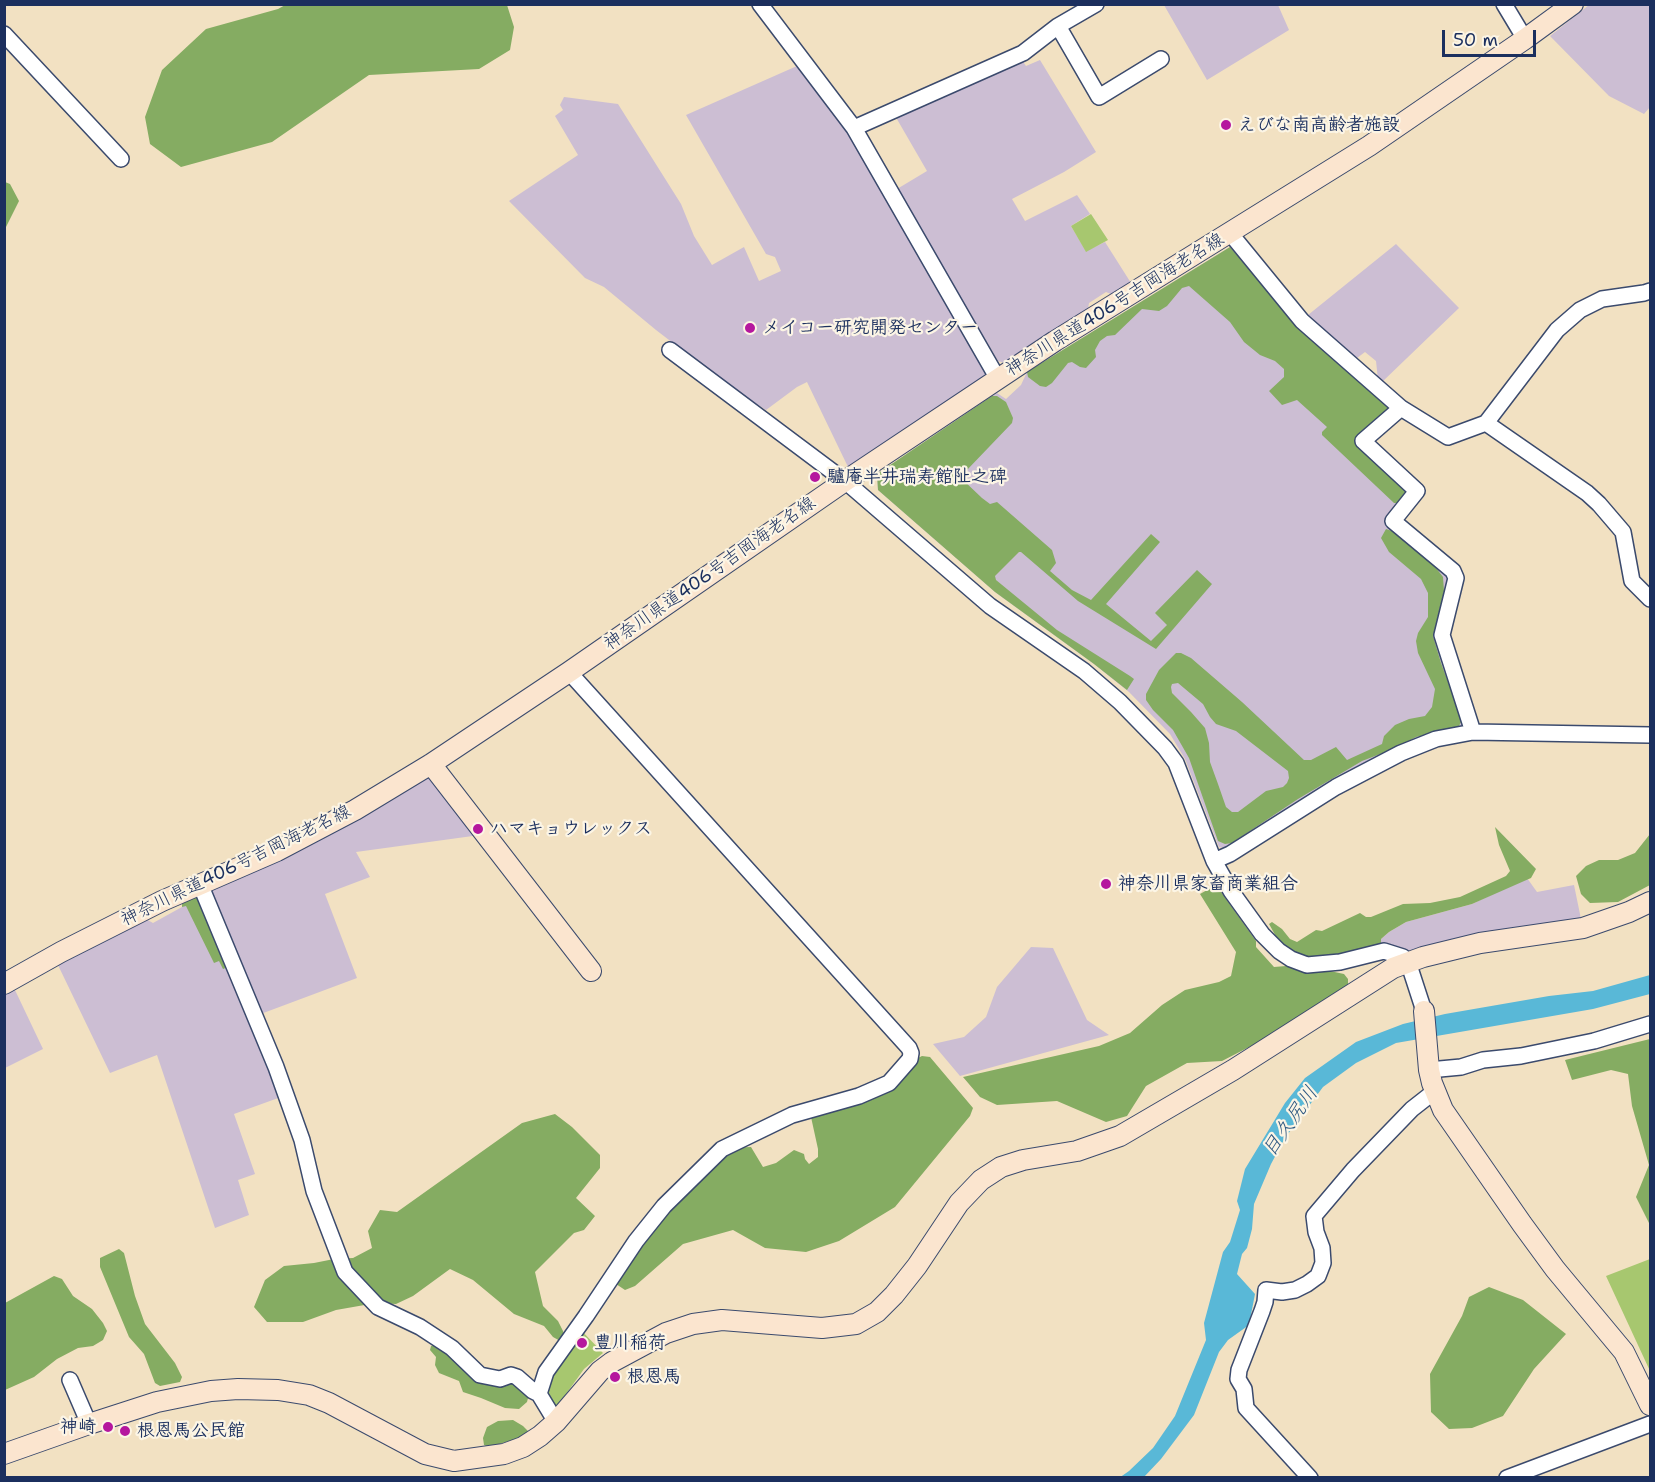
<!DOCTYPE html>
<html>
<head>
<meta charset="utf-8">
<style>
  body { margin:0 }
  #map { position:relative; width:1655px; height:1482px; overflow:hidden; background:#f2e1c2; font-family:"Shantell Sans",sans-serif }
  canvas { display:block }
  .frame { position:absolute; inset:0; border:6px solid #1b2f5e; pointer-events:none }
  .scale { position:absolute; left:1442px; top:30px; width:94px; height:27px; box-sizing:border-box; border:3px solid #1b2f5e; border-top:0; padding-left:8px; font-size:18px; line-height:21px; white-space:nowrap; color:#1b2f5e; -webkit-text-stroke:4px #fcf5e5; paint-order:stroke }
</style>
</head>
<body>
<div id="map">
<canvas width="1655" height="1482"></canvas>
<div class="frame"></div>
<div class="scale">50 m</div>
</div>
<script>
const context = document.querySelector('canvas').getContext('2d');
context.lineJoin = 'round';
function paint(path, color) { context.fillStyle = color; context.fill(path, 'evenodd'); }
const poly = rows => new Path2D(rows.map(r => 'M' + r).join(''));
function stroke(path, color, width, dash) { context.strokeStyle = color; context.lineWidth = width; context.lineCap = dash ? 'butt' : 'round'; context.setLineDash(dash || []); context.stroke(path); }
function write(font, color, halo, rows, align = 'center') {
  context.font = font + ' "Shantell Sans","Klee One",sans-serif'; context.lineWidth = 4.5; context.setLineDash([]); context.textBaseline = 'middle'; context.strokeStyle = halo; context.fillStyle = color; for (const [text, x, y, turn = 0] of rows) {
    context.save(); context.translate(x, y); context.rotate((+turn || 0) * Math.PI / 180); context.textAlign = isNaN(turn) ? turn : align; if (halo) context.strokeText(text, 0, 0); context.fillText(text, 0, 0); context.restore();
  }
}
paint(poly([
  [1164,5,1278,5,1289,30,1207,80],
  [1589,5,1650,5,1650,107,1644,114,1609,96,1550,36],
  [1020,57,1026,66,1040,60,1096,152,1064,172,1012,199,1025,221,1077,195,1090,214,1071,226,1086,251,1105,242,1131,283,1111,294,1106,292,1089,303,1088,309,1031,345,1005,363,998,361,897,189,927,171,894,114],
  [797,66,803,69,851,131,986,370,985,377,849,469,807,382,797,387,766,410,729,386,656,330,604,287,585,278,509,201,578,155,555,116,563,110,560,105,564,97,618,104,681,204,694,236,712,265,744,247,759,281,781,271,775,257,766,254,686,115],
  [1396,244,1459,308,1381,383,1378,380,1376,361,1365,352,1357,358,1350,357,1308,315],
  [1230,247,1297,326,1356,440,1410,488,1386,519,1450,574,1437,635,1466,720,1463,730,1435,736,1228,849,1219,847,1185,759,1170,734,1129,692,1094,664,995,592,878,490,877,474,997,393,1006,399,1021,385,1027,372],
  [431,775,480,835,356,852,370,877,325,894,357,978,258,1015,206,889],
  [1527,878,1537,892,1574,885,1581,919,1420,952,1381,947,1381,939,1389,932,1406,922,1472,904],
  [199,892,281,1097,234,1114,255,1174,238,1180,249,1215,215,1228,157,1055,110,1073,57,963,144,918,153,923,182,907,182,899],
  [1031,947,1053,948,1087,1020,1109,1035,960,1076,933,1044,964,1037,986,1017,997,987],
  [14,988,43,1049,5,1068,5,993]
]), '#ccbed3');
paint(poly([
  [1091,214,1108,240,1086,252,1071,226],
  [1650,1259,1650,1371,1606,1276],
  [580,1329,603,1353,584,1369,556,1408,545,1393,547,1384]
]), '#a7c76f');
paint(poly([
  [287,4,507,5,514,27,510,50,479,69,369,75,272,142,181,167,150,144,145,117,162,70,206,29,278,9],
  [5,182,10,184,19,201,5,229],
  [1230,247,1297,326,1391,402,1391,410,1356,440,1410,488,1400,503,1394,503,1322,435,1322,432,1327,427,1297,400,1282,405,1269,391,1284,377,1284,369,1275,361,1260,355,1244,342,1230,322,1189,286,1182,288,1167,306,1159,311,1142,309,1115,335,1107,336,1100,341,1095,350,1096,357,1086,368,1080,367,1072,362,1068,363,1052,383,1046,387,1040,386,1028,377,1027,372],
  [992,396,997,396,1006,402,1013,418,1012,423,966,471,962,479,982,498,990,504,997,502,1052,550,1056,563,1050,571,1072,590,1091,600,1151,534,1160,542,1106,604,1151,641,1167,625,1155,613,1197,570,1212,584,1156,649,1078,601,1021,552,1019,552,995,576,996,580,1057,630,1130,676,1134,679,1127,690,1094,664,995,592,878,490,877,474],
  [1386,529,1398,533,1433,564,1443,577,1444,591,1433,636,1441,663,1462,720,1458,728,1416,737,1396,748,1362,761,1298,799,1232,843,1225,844,1218,841,1189,758,1173,730,1153,710,1146,700,1146,694,1159,670,1176,653,1181,653,1191,658,1242,702,1304,760,1311,760,1336,747,1347,760,1382,744,1384,736,1395,725,1409,719,1425,716,1432,707,1435,689,1418,653,1416,641,1418,633,1428,617,1428,593,1421,579,1389,552,1381,538],
  [1178,683,1203,704,1210,717,1216,724,1236,731,1288,771,1289,778,1287,783,1283,787,1266,791,1238,812,1232,812,1226,807,1218,784,1210,762,1209,743,1205,728,1191,712,1172,693,1171,687,1172,684],
  [1495,827,1536,869,1531,878,1472,904,1406,922,1389,932,1381,939,1381,947,1311,960,1283,949,1269,924,1272,922,1282,929,1290,939,1297,942,1316,930,1322,931,1360,913,1366,917,1371,917,1403,904,1430,903,1460,897,1506,876,1510,871,1499,845],
  [1650,834,1650,885,1618,902,1590,903,1581,894,1576,876,1586,866,1599,860,1618,860,1635,853],
  [1216,885,1256,941,1256,947,1274,967,1286,966,1302,971,1330,971,1344,974,1348,979,1348,985,1315,1013,1222,1061,1187,1063,1146,1086,1127,1116,1106,1122,1057,1101,997,1105,980,1097,963,1077,1099,1046,1130,1033,1162,1005,1185,990,1219,982,1231,976,1236,952,1200,894],
  [197,893,228,967,223,969,219,961,214,963,186,906,182,907,182,899],
  [1650,1039,1650,1225,1636,1197,1649,1165,1632,1106,1628,1074,1611,1070,1572,1080,1565,1060],
  [922,1056,930,1057,973,1108,970,1116,895,1207,839,1241,806,1252,765,1248,733,1230,683,1244,635,1286,625,1290,613,1282,682,1184,726,1148,751,1147,763,1167,776,1163,794,1150,804,1154,805,1159,809,1164,818,1157,818,1149,811,1117,887,1083,910,1062],
  [555,1114,572,1127,600,1155,600,1168,576,1198,595,1216,584,1230,574,1233,535,1272,543,1306,558,1321,563,1331,564,1336,562,1342,553,1337,544,1326,514,1314,473,1280,450,1269,413,1296,396,1304,376,1303,336,1310,303,1322,267,1322,254,1307,265,1280,284,1266,314,1263,334,1259,353,1258,372,1248,368,1231,380,1210,397,1212,522,1123],
  [119,1249,124,1253,135,1296,145,1324,175,1363,182,1377,180,1382,160,1386,155,1383,144,1354,129,1337,100,1267,100,1258],
  [54,1276,62,1279,73,1296,92,1309,103,1323,107,1331,103,1340,93,1346,78,1348,57,1359,34,1377,5,1390,5,1303],
  [1489,1287,1523,1300,1566,1334,1534,1369,1503,1416,1472,1428,1449,1429,1431,1412,1430,1374,1462,1316,1469,1297],
  [436,1345,473,1374,511,1380,529,1394,527,1402,519,1409,505,1408,481,1398,463,1392,459,1381,439,1373,435,1365,436,1357,430,1350,431,1346],
  [513,1420,523,1426,528,1431,526,1435,516,1439,489,1447,484,1445,483,1438,487,1427,498,1421]
]), '#85ac62');
paint(poly([
  [1650,975,1650,994,1593,1009,1396,1043,1356,1063,1323,1087,1285,1138,1271,1164,1254,1204,1252,1229,1247,1248,1242,1254,1237,1274,1255,1294,1249,1325,1228,1340,1219,1352,1194,1415,1161,1459,1144,1477,1119,1478,1129,1471,1153,1448,1175,1416,1206,1340,1204,1323,1223,1252,1230,1242,1240,1210,1237,1201,1245,1169,1285,1103,1305,1078,1356,1042,1403,1024,1445,1014,1549,996,1593,991]
]), '#59b8d7');
const street = poly([
  [760,4,854,128,998,379],
  [1504,4,1525,39],
  [1058,26,1099,97,1161,59],
  [4,34,121,159],
  [854,128,1023,53,1058,26,1096,4],
  [1230,233,1302,321,1401,408,1448,437,1486,423,1557,330,1580,310,1602,299,1644,293,1650,291],
  [670,350,845,481,990,606,1084,671,1120,702,1165,748,1176,763,1214,861,1231,891,1262,934,1279,951,1291,959,1307,965,1340,962,1384,951,1403,957,1408,962,1411,971,1424,1011],
  [1401,408,1363,441,1417,491,1393,521,1453,571,1456,578,1442,635,1473,732],
  [1486,423,1587,493,1599,504,1623,532,1632,581,1650,599],
  [1214,861,1230,854,1336,787,1401,753,1436,739,1473,732,1650,735],
  [200,884,276,1067,302,1140,314,1191,345,1272,378,1307,420,1327,452,1348,480,1375,500,1379,511,1375,517,1377,533,1391,539,1394],
  [1429,1070,1461,1067,1483,1060,1521,1056,1594,1041,1650,1024],
  [70,1380,89,1424],
  [556,1422,539,1394,546,1372,586,1316,636,1241,664,1206,722,1149,792,1115,859,1096,889,1083,910,1059,911,1053,909,1048,569,672],
  [1310,1478,1246,1408,1244,1389,1238,1379,1239,1370,1262,1311,1265,1302,1266,1290,1282,1292,1295,1290,1307,1284,1318,1276,1323,1263,1322,1248,1316,1232,1314,1216,1353,1170,1412,1109,1435,1091],
  [1507,1478,1650,1424]
]);
const secondary = poly([
  [431,764,591,971],
  [4,984,61,952,162,901,277,851,355,810,431,764,569,672,845,481,1055,341,1369,146,1525,39,1573,4],
  [1424,1011,1429,1070,1432,1083,1443,1110,1522,1224,1555,1269,1624,1352,1650,1405],
  [4,1454,89,1424,157,1402,211,1391,238,1389,278,1390,309,1395,329,1403,425,1454,454,1461,504,1454,523,1447,540,1436,556,1422,600,1371,612,1362,666,1333,693,1324,722,1320,822,1328,856,1324,877,1312,894,1295,917,1266,959,1203,981,1180,1001,1167,1023,1160,1077,1151,1120,1136,1233,1070,1393,968,1423,957,1480,943,1583,928,1629,912,1650,902]
]);
stroke(street, '#3b4a6d', 18);
stroke(secondary, '#3b4a6d', 22);
stroke(street, '#fff', 15);
stroke(secondary, '#fbe5cf', 20);
for (const [x, y, r, color] of [
  [1226,125,6,"#b5179e"],
  [750,328,6,"#b5179e"],
  [815,477,6,"#b5179e"],
  [478,829,6,"#b5179e"],
  [1106,884,6,"#b5179e"],
  [582,1343,6,"#b5179e"],
  [615,1377,6,"#b5179e"],
  [108,1427,6,"#b5179e"],
  [125,1431,6,"#b5179e"]
]) { const dot = new Path2D(); dot.arc(x, y, r, 0, 2 * Math.PI); context.fillStyle = color; context.fill(dot); stroke(dot, '#fcf5e5', 2); }
write('bold 18px', '#1b2f5e', '#fcf5e5', [
  ["えびな南高齢者施設",1238,125],
  ["メイコー研究開発センター",762,328],
  ["驢庵半井瑞寿館阯之碑",827,477],
  ["ハマキョウレックス",490,829],
  ["神奈川県家畜商業組合",1118,884],
  ["豊川稲荷",594,1343],
  ["根恩馬",627,1377],
  ["神崎",96,1427,"right"],
  ["根恩馬公民館",137,1431]
], 'left');
write('18px', '#1b2f5e', '#fcf5e5', [
  ["神奈川県道406号吉岡海老名線",1115,305,-32],
  ["神奈川県道406号吉岡海老名線",710,574,-35],
  ["神奈川県道406号吉岡海老名線",236,866,-26]
]);
write('italic 20px', '#2e5882', '#fcf5e5', [
  ["目久尻川",1291,1122,-55]
]);
</script>
</body>
</html>
